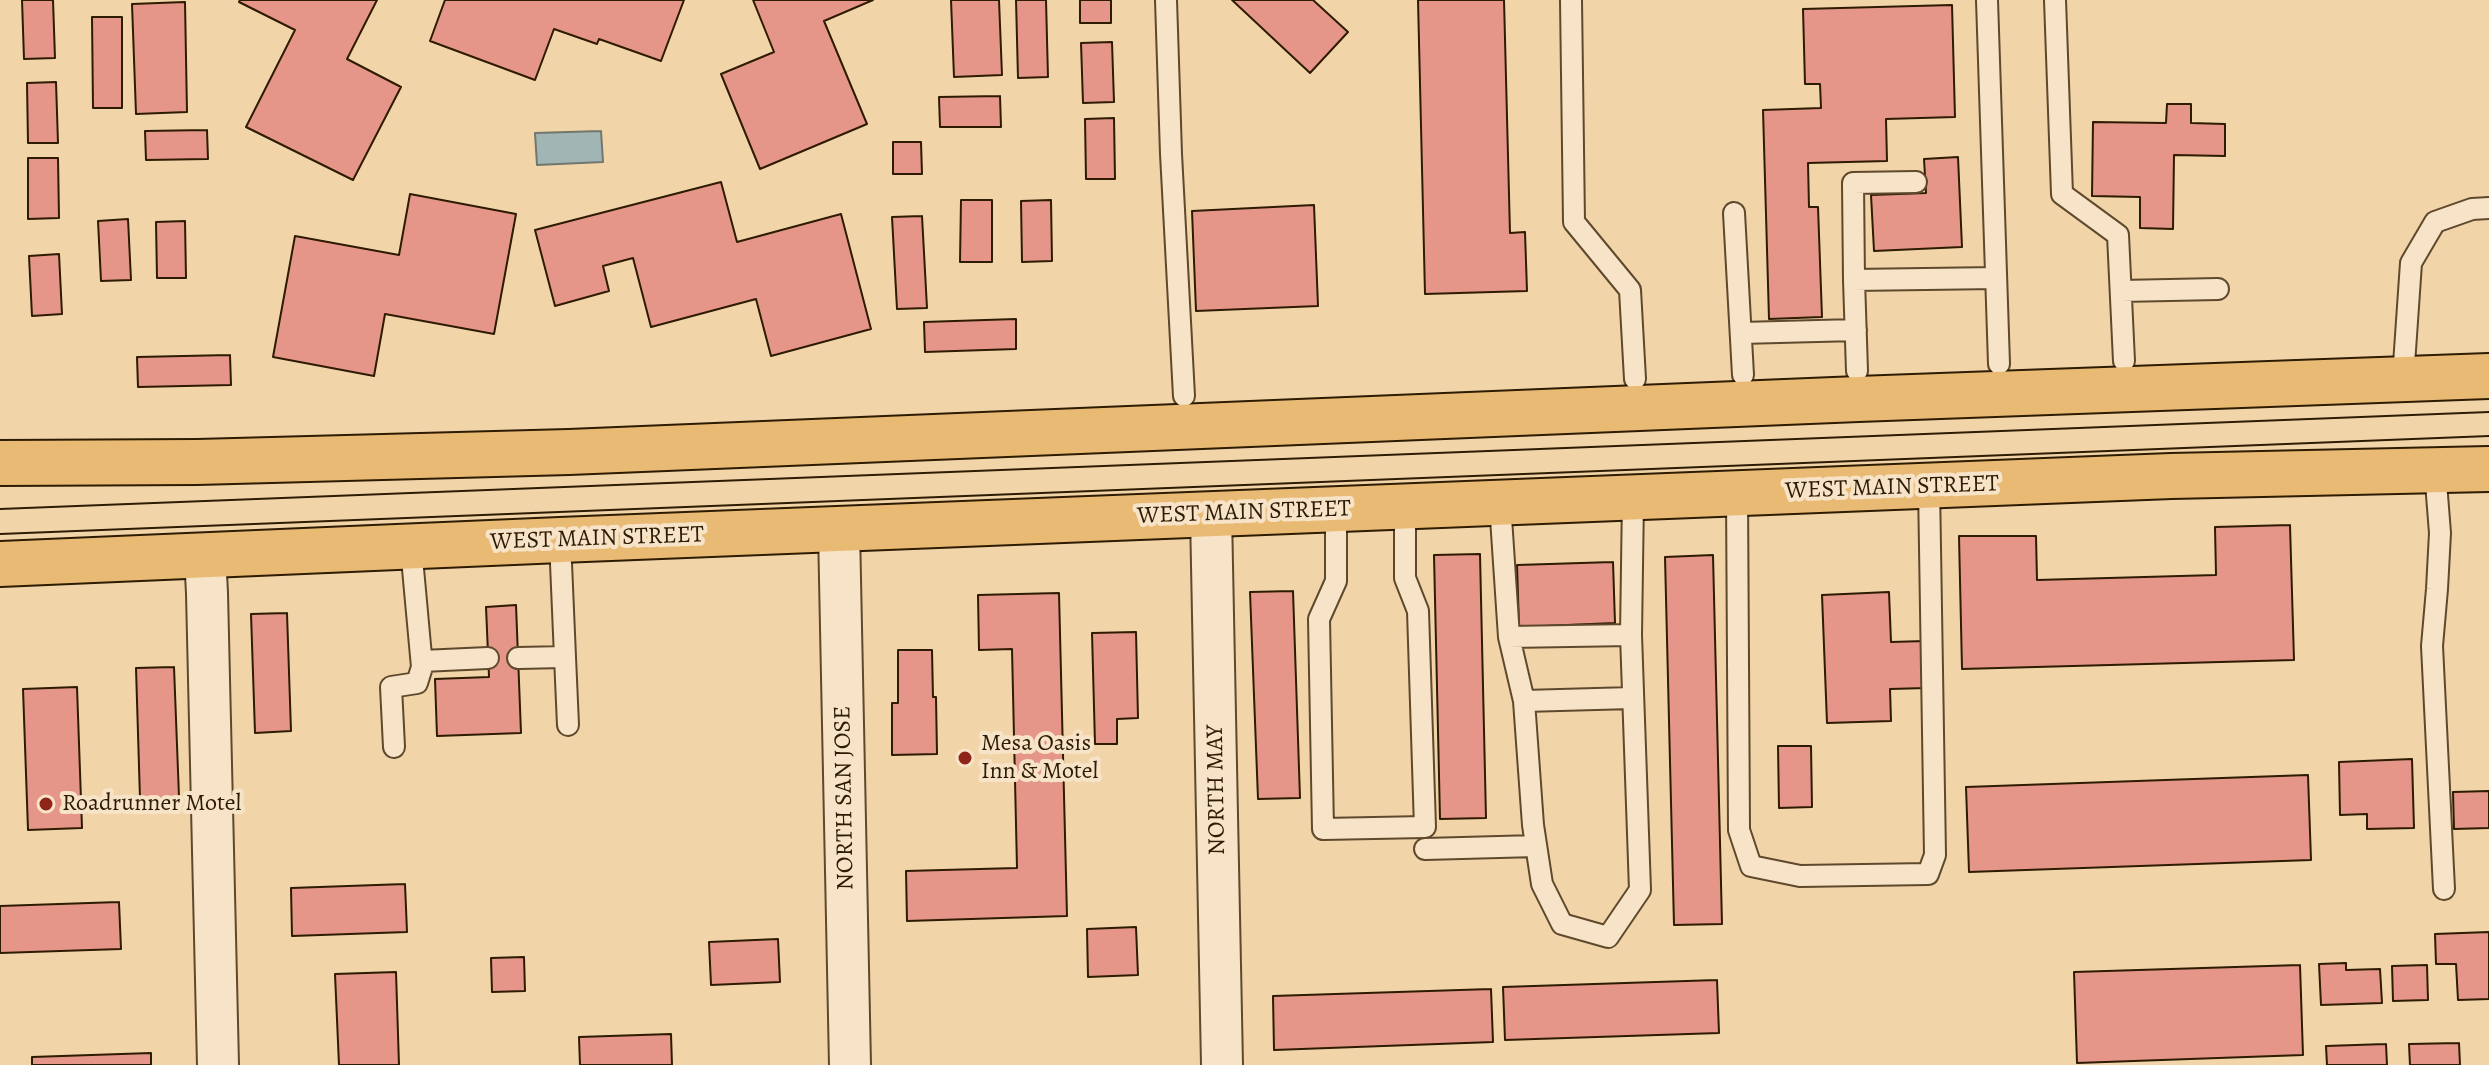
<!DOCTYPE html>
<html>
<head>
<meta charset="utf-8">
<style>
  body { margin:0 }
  canvas { display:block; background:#f2d4a9 }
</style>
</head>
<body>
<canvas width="2489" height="1065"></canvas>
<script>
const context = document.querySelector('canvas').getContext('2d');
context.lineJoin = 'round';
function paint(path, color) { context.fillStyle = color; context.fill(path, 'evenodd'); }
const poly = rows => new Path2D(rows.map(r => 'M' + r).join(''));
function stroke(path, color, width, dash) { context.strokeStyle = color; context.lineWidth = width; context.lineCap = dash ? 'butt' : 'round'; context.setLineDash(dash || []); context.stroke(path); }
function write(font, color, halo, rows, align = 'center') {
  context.font = font + ' Alegreya,serif'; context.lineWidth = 8; context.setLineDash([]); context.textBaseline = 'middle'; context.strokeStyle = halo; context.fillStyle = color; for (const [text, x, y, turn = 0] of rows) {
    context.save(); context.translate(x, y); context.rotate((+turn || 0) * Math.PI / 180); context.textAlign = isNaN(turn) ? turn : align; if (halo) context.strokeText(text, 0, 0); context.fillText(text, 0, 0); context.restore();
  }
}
const water = poly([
  [601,131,603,162,537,165,535,133,601,131]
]);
paint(water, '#a0b5b4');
stroke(water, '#72776d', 2);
const building = poly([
  [22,0,53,0,55,58,24,59,22,0],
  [240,0,377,0,347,59,401,87,353,180,246,127,295,30,239,2,240,0],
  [445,0,684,0,661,61,599,39,597,44,554,29,535,80,430,41,445,0],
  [753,0,873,0,824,21,867,124,760,169,721,74,774,52,753,0],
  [951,0,999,0,1002,75,954,77,951,0],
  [1016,0,1046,0,1048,77,1018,78,1016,0],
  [1080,0,1111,0,1111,23,1080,23,1080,0],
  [1232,0,1313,0,1348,32,1310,73,1232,0],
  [1418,0,1504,0,1510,233,1525,232,1527,291,1425,294,1418,0],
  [185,2,187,112,136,114,132,4,185,2],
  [1952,5,1955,117,1886,119,1887,161,1808,163,1809,207,1818,207,1822,317,1769,319,1763,110,1821,108,1820,84,1805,84,1803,9,1952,5],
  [92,17,122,17,122,108,93,108,92,17],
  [1112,42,1114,102,1083,103,1081,43,1112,42],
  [56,82,58,143,28,143,27,83,56,82],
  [1000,96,1001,127,940,127,939,97,1000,96],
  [2167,104,2191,104,2191,123,2225,124,2225,156,2174,155,2173,229,2140,228,2140,197,2092,196,2093,122,2166,123,2167,104],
  [1114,118,1115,179,1086,179,1085,119,1114,118],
  [207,130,208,159,146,160,145,131,207,130],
  [893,142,921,142,922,174,893,174,893,142],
  [1958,157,1962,247,1874,251,1871,195,1926,193,1924,159,1958,157],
  [28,158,58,158,59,218,28,219,28,158],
  [721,182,737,242,841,214,871,329,771,356,756,299,651,327,633,258,603,266,609,291,555,306,535,230,721,182],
  [410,194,516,214,494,334,385,314,374,376,273,357,295,236,399,255,410,194],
  [961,200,992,200,992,262,960,262,961,200],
  [1051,200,1052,261,1022,262,1021,201,1051,200],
  [1314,205,1318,306,1196,311,1192,211,1314,205],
  [922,216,927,308,897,309,892,217,922,216],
  [128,219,131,280,101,281,98,221,128,219],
  [185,221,186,278,157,278,156,222,185,221],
  [59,254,62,314,32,316,29,256,59,254],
  [1016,319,1016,349,925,352,924,322,1016,319],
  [230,355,231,385,138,387,137,357,230,355],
  [2290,525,2294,660,1962,669,1959,536,2036,536,2037,580,2216,575,2215,527,2290,525],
  [1480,554,1486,818,1440,819,1434,555,1480,554],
  [1713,555,1722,924,1674,925,1665,557,1713,555],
  [1613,562,1615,623,1519,627,1517,565,1613,562],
  [1293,591,1300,798,1258,799,1250,592,1293,591],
  [1889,592,1891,642,1925,641,1926,688,1890,689,1891,721,1827,723,1822,595,1889,592],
  [1059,593,1067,916,907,921,906,871,1017,868,1012,649,979,650,978,595,1059,593],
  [516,605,521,733,437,736,435,679,489,677,486,607,516,605],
  [287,613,291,731,255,733,251,614,287,613],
  [1136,632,1138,718,1117,719,1117,744,1095,744,1092,633,1136,632],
  [898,650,932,650,933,697,936,697,937,754,892,755,892,703,898,703,898,650],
  [174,667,179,797,140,799,136,668,174,667],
  [77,687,82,828,28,830,23,689,77,687],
  [1778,746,1811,746,1812,807,1779,808,1778,746],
  [2412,759,2414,828,2367,829,2367,814,2340,815,2339,762,2412,759],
  [2308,775,2311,860,1969,872,1966,787,2308,775],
  [2489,791,2489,828,2454,829,2453,792,2489,791],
  [405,884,407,932,292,936,291,888,405,884],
  [119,902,121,949,0,953,0,906,119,902],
  [1136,927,1138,975,1088,977,1087,929,1136,927],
  [2489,932,2489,999,2458,1000,2456,964,2436,964,2435,934,2489,932],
  [778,939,780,982,711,985,709,942,778,939],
  [524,957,525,991,492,992,491,958,524,957],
  [2346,963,2346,970,2380,969,2382,1003,2321,1005,2319,964,2346,963],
  [2300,965,2303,1055,2077,1063,2074,972,2300,965],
  [2427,965,2428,1000,2393,1001,2392,966,2427,965],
  [396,972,399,1065,339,1065,335,974,396,972],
  [1717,980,1719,1033,1505,1040,1503,987,1717,980],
  [1491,989,1493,1042,1274,1050,1273,996,1491,989],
  [671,1034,672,1065,580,1065,579,1037,671,1034],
  [2459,1043,2460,1065,2410,1065,2409,1044,2459,1043],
  [2386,1044,2387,1065,2327,1065,2326,1046,2386,1044],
  [151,1053,151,1065,32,1065,32,1057,151,1053]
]);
paint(building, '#e59689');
stroke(building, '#2d1b02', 2);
const service = poly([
  [1166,0,1171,154,1184,396],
  [1571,0,1574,222,1630,290,1635,379],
  [1987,0,1999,364],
  [2055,0,2062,194,2118,235,2124,361],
  [1734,213,1743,375],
  [1854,280,1853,183,1916,182],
  [2121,291,2218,289],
  [1741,333,1856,330],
  [1857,371,1854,280,1996,278],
  [2403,379,2411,263,2435,222,2472,209,2489,208],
  [2435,470,2440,533,2437,589,2432,646,2444,889],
  [1737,494,1739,830,1751,866,1800,876,1928,874,1935,855,1929,486],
  [1500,503,1509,637,1524,701,1533,825,1542,884,1562,924,1608,937,1640,890,1631,635,1633,498],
  [1336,510,1336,581,1319,619,1323,829,1425,827,1418,611,1405,578,1405,507],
  [1509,637,1631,635],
  [565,657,568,725],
  [518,658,565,657,560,540],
  [422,661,488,658],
  [1524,701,1632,698],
  [394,747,391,687,417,683,422,667,411,547],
  [1425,849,1536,846]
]);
const minor = poly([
  [1211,515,1222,1065],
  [839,530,850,1065],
  [205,555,207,593,218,1065]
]);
const primary = poly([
  [0,463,197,462,569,452,1858,399,2489,376],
  [0,564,560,540,2171,476,2489,469]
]);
stroke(service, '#5e492c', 24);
stroke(minor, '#5e492c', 44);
stroke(primary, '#2d1b02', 48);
stroke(service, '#f7e3c7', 20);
stroke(minor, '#f7e3c7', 40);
stroke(primary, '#e9ba74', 44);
stroke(poly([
  [0,509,2489,412],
  [0,534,2489,436]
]), '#2d1b02', 2);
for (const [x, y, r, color] of [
  [965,758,8,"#8f2418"],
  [46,804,8,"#8f2418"]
]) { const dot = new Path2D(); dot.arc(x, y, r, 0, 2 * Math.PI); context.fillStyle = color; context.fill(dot); stroke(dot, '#f7e3c7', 3); }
write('24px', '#2d1b02', '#f7e3c7', [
  ["WEST MAIN STREET",1892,488,-2],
  ["WEST MAIN STREET",1244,513,-2],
  ["WEST MAIN STREET",597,539,-2],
  ["NORTH MAY",1217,790,-91],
  ["NORTH SAN JOSE",845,798,-91]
]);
write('24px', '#2d1b02', '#f7e3c7', [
  ["Mesa Oasis",981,744],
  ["Inn & Motel",981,772],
  ["Roadrunner Motel",62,804]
], 'left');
</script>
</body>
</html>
